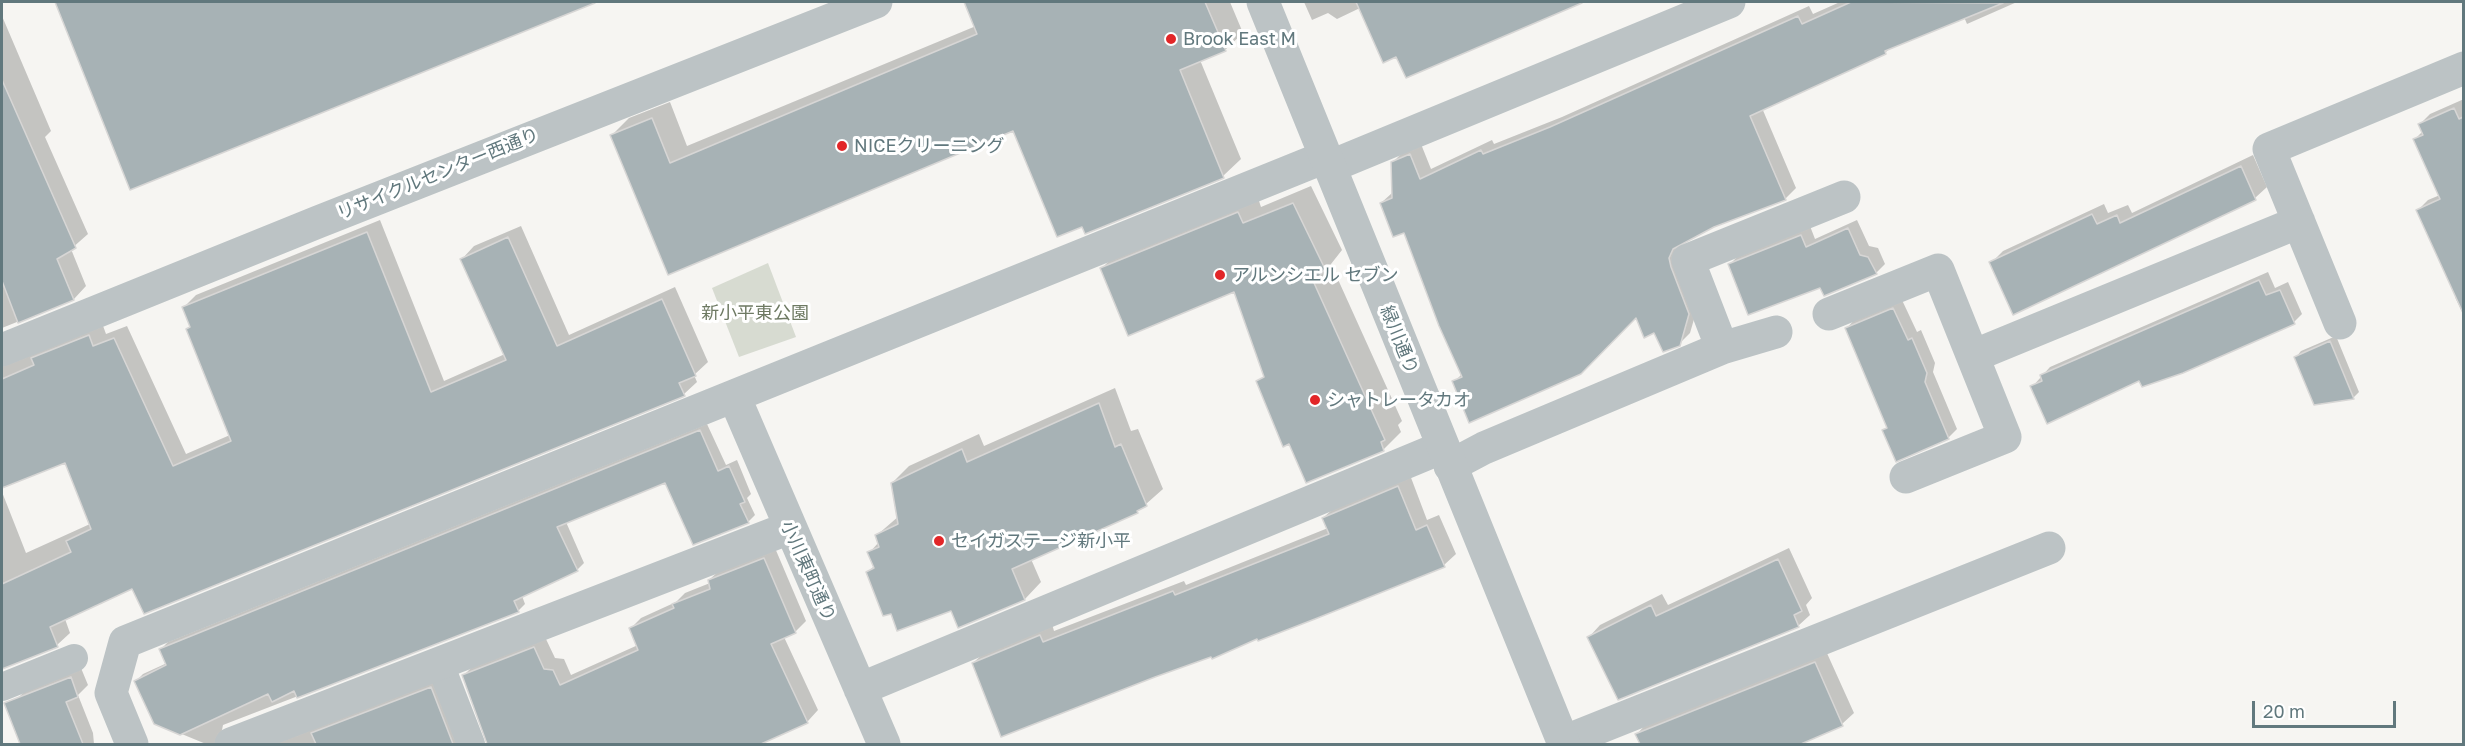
<!DOCTYPE html>
<html>
<head>
<meta charset="utf-8">
<style>
  body { margin:0 }
  #map { position:relative; width:2465px; height:746px; overflow:hidden; background:#f6f5f2; font-family:"Golos Text",sans-serif }
  canvas { display:block }
  .frame { position:absolute; inset:0; border:3px solid #61787d; pointer-events:none }
  .scale { position:absolute; left:2252px; top:701px; width:144px; height:27px; box-sizing:border-box; border:3px solid #61787d; border-top:0; padding-left:8px; font-size:18px; line-height:21px; white-space:nowrap; color:#61787d; -webkit-text-stroke:4px #fff; paint-order:stroke }
</style>
</head>
<body>
<div id="map">
<canvas width="2465" height="746"></canvas>
<div class="frame"></div>
<div class="scale">20 m</div>
</div>
<script>
const context = document.querySelector('canvas').getContext('2d');
context.lineJoin = 'round';
function paint(path, color) { context.fillStyle = color; context.fill(path, 'evenodd'); }
const poly = rows => new Path2D(rows.map(r => 'M' + r).join(''));
function stroke(path, color, width, dash) { context.strokeStyle = color; context.lineWidth = width; context.lineCap = dash ? 'butt' : 'round'; context.setLineDash(dash || []); context.stroke(path); }
function write(font, color, halo, rows, align = 'center') {
  context.font = font + ' "Golos Text","Noto Sans JP",sans-serif'; context.lineWidth = 6; context.setLineDash([]); context.textBaseline = 'middle'; context.strokeStyle = halo; context.fillStyle = color; for (const [text, x, y, turn = 0] of rows) {
    context.save(); context.translate(x, y); context.rotate((+turn || 0) * Math.PI / 180); context.textAlign = isNaN(turn) ? turn : align; if (halo) context.strokeText(text, 0, 0); context.fillText(text, 0, 0); context.restore();
  }
}
paint(poly([
  [768,263,796,337,739,357,712,288]
]), '#d7dbd1');
paint(poly([
  [56,2,596,2,131,188],
  [966,2,1230,2,1243,33,1225,50,1200,60,1241,159,1223,176,1086,232,1014,129,669,273,611,136,629,118,670,102,687,146,976,26],
  [1304,2,1582,2,1406,76,1397,55,1360,8,1337,19,1328,13,1312,20],
  [1840,2,2017,2,1967,24,1964,17,1891,47,1885,53,1762,108,1796,188,1785,199,1714,226,1681,243,1681,255,1699,302,1690,333,1679,344,1655,331,1636,316,1454,382,1462,374,1405,231,1381,203,1392,193,1393,162,1404,151,1421,144,1431,169,1492,140,1494,144,1562,117,1809,6,1813,14],
  [2,16,51,131,45,137,88,234,71,249,86,286,74,299,2,328],
  [2464,99,2464,316,2455,297,2457,295,2418,210,2428,200,2440,195,2415,139,2423,131,2420,124,2430,114],
  [2253,155,2267,187,2255,198,2014,313,1991,263,2003,251,2104,204,2108,213,2128,205,2132,213],
  [1311,186,1342,250,1331,264,1402,421,1398,425,1401,432,1383,450,1258,381,1265,375,1235,290,1101,269,1119,251,1257,195,1261,207],
  [380,220,444,381,505,354,462,259,474,246,521,226,569,335,675,287,708,362,694,375,697,382,684,394,133,587,65,619,70,633,57,645,2,668,2,492,26,553,90,524,66,461,2,486,2,350,102,323,106,334,127,326,186,454,230,435,187,329,191,325,183,308,196,295],
  [1857,220,1869,246,1878,248,1885,264,1876,273,1821,286,1730,264,1739,255,1810,226,1815,239],
  [2268,272,2275,288,2288,282,2302,314,2294,322,2140,379,2032,387,2050,367],
  [1902,300,1917,332,1921,330,1935,363,1933,372,1957,429,1948,438,1884,430,1888,426,1847,328,1855,319],
  [2336,336,2359,392,2354,397,2315,403,2296,357,2301,351],
  [1115,388,1131,431,1138,429,1163,489,1137,512,1031,559,1041,582,1025,599,959,626,952,609,892,612,868,572,874,566,869,553,879,542,877,535,899,516,892,483,909,466,979,434,984,446],
  [707,424,726,465,737,460,751,494,747,498,755,515,748,522,666,481,566,522,584,563,577,570,522,596,525,604,518,611,223,725,220,740,216,744,206,744,155,723,136,681,143,674,167,663,161,649,168,642],
  [1410,475,1427,520,1439,515,1456,554,1444,565,1211,655,973,663,985,652,1052,624,1054,631,1184,581,1186,585,1328,528,1323,518,1335,507],
  [775,548,806,621,795,632,784,637,818,710,808,721,756,744,488,744,464,675,475,664,545,637,555,658,564,659,571,675,638,645,630,629,641,618,676,602,685,593,710,583,709,580,721,569],
  [1789,548,1812,598,1806,605,1810,615,1798,626,1589,637,1600,625,1662,594,1668,605],
  [1826,651,1854,713,1842,724,1797,744,1642,744,1637,734,1648,722],
  [81,668,88,685,78,695,93,733,94,744,22,744,13,722,15,701,26,690],
  [442,677,473,744,267,744]
]), '#0003');
const building = poly([
  [55,2,595,2,595,3,130,190,55,2],
  [964,2,1205,2,1226,51,1180,70,1224,178,1085,234,1082,227,1057,237,1013,131,668,275,610,135,652,118,670,163,977,34,964,2],
  [1356,2,1582,2,1582,3,1406,78,1396,57,1383,63,1356,2],
  [1851,2,2003,3,1885,51,1886,54,1750,116,1786,200,1714,227,1673,249,1669,258,1671,267,1689,314,1680,346,1663,352,1654,333,1644,338,1636,318,1581,374,1469,423,1452,381,1462,377,1439,326,1404,233,1393,237,1380,203,1392,198,1391,162,1410,154,1420,179,1481,150,1483,154,1550,127,1798,16,1802,24,1851,2],
  [2,80,76,248,57,259,74,300,18,323,2,281,2,80],
  [2454,108,2459,119,2463,117,2463,313,2416,210,2440,199,2413,139,2423,135,2418,124,2454,108],
  [2241,166,2256,200,2013,315,1989,262,2092,214,2097,224,2117,215,2120,223,2241,166],
  [1293,203,1325,269,1314,283,1385,440,1381,442,1384,451,1306,483,1289,444,1283,447,1256,381,1264,377,1234,292,1128,336,1100,268,1238,212,1243,223,1293,203],
  [1848,228,1860,255,1868,257,1877,274,1824,296,1820,288,1748,315,1728,264,1801,235,1806,247,1848,228],
  [367,232,431,392,506,360,460,259,508,237,557,346,662,299,696,376,679,383,685,396,144,614,132,589,50,627,58,647,2,669,2,584,71,552,66,541,91,529,65,463,2,488,2,379,34,365,31,358,89,335,93,346,114,338,173,466,231,441,186,329,190,327,182,307,367,232],
  [2259,280,2266,295,2280,290,2295,324,2183,373,2142,387,2139,381,2047,424,2030,386,2042,381,2040,375,2259,280],
  [1893,308,1908,340,1912,338,1927,373,1925,382,1949,439,1896,462,1882,430,1887,428,1845,328,1893,308],
  [2330,341,2354,399,2314,405,2294,357,2330,341],
  [1099,403,1115,447,1121,444,1147,506,1137,511,1138,513,1012,569,1025,600,958,628,951,611,897,631,891,614,883,616,866,572,874,568,867,552,879,547,875,535,898,524,891,483,962,449,967,462,1099,403],
  [700,430,718,471,729,466,745,502,740,504,749,523,693,545,665,483,557,527,578,571,514,601,519,612,297,698,294,691,272,702,268,694,180,735,154,724,134,681,166,665,159,649,700,430],
  [1398,486,1416,530,1427,525,1445,567,1315,619,1258,641,1257,639,1212,659,1211,657,1155,677,1001,737,972,663,1040,635,1043,642,1173,591,1175,595,1329,534,1322,518,1398,486],
  [764,558,796,633,771,644,808,723,761,744,487,744,462,675,534,647,544,669,553,670,560,685,638,650,629,628,674,608,672,604,710,589,708,580,764,558],
  [1778,559,1802,611,1794,615,1799,627,1618,700,1587,637,1651,605,1656,616,1778,559],
  [1815,662,1843,726,1801,744,1640,744,1635,734,1815,662],
  [71,677,78,697,66,702,83,744,20,744,4,703,71,677],
  [431,687,453,744,316,744,311,733,431,687]
]);
paint(building, '#a7b2b5');
stroke(building, '#d7d6d5', 1.5);
stroke(poly([
  [440,664,471,744],
  [2,687,74,658]
]), '#bcc3c5', 28);
stroke(poly([
  [1329,167,1729,2],
  [1829,314,1938,270,2005,437,1906,477],
  [2340,323,2269,149,2464,68],
  [1722,348,1688,260,1844,197],
  [2,350,318,222,876,2],
  [1973,356,2299,222],
  [734,396,884,744],
  [1450,466,1484,448,1722,348,1776,332],
  [860,689,1443,447],
  [1563,742,2049,548],
  [132,744,111,693,125,642,1325,157],
  [231,744,789,528]
]), '#bcc3c5', 33);
stroke(poly([
  [1263,2,1564,744]
]), '#bcc3c5', 33);
for (const [x, y, r, color] of [
  [1171,39,6,"#e22628"],
  [842,146,6,"#e22628"],
  [1220,275,6,"#e22628"],
  [1315,400,6,"#e22628"],
  [939,541,6,"#e22628"]
]) { const dot = new Path2D(); dot.arc(x, y, r, 0, 2 * Math.PI); context.fillStyle = color; context.fill(dot); stroke(dot, '#fff', 2); }
write('18px', '#61787d', '#fff', [
  ["Brook East M",1183,39],
  ["NICEクリーニング",854,146],
  ["アルンシエル セブン",1232,275],
  ["シャトレータカオ",1327,400],
  ["セイガステージ新小平",951,541]
], 'left');
write('18px', '#61787d', '#fff', [
  ["リサイクルセンター西通り",438,174,-22],
  ["緑川通り",1399,340,68],
  ["小川東町通り",808,571,66]
]);
write('18px', '#6e7a63', '#fff', [
  ["新小平東公園",755,313]
]);
</script>
</body>
</html>
